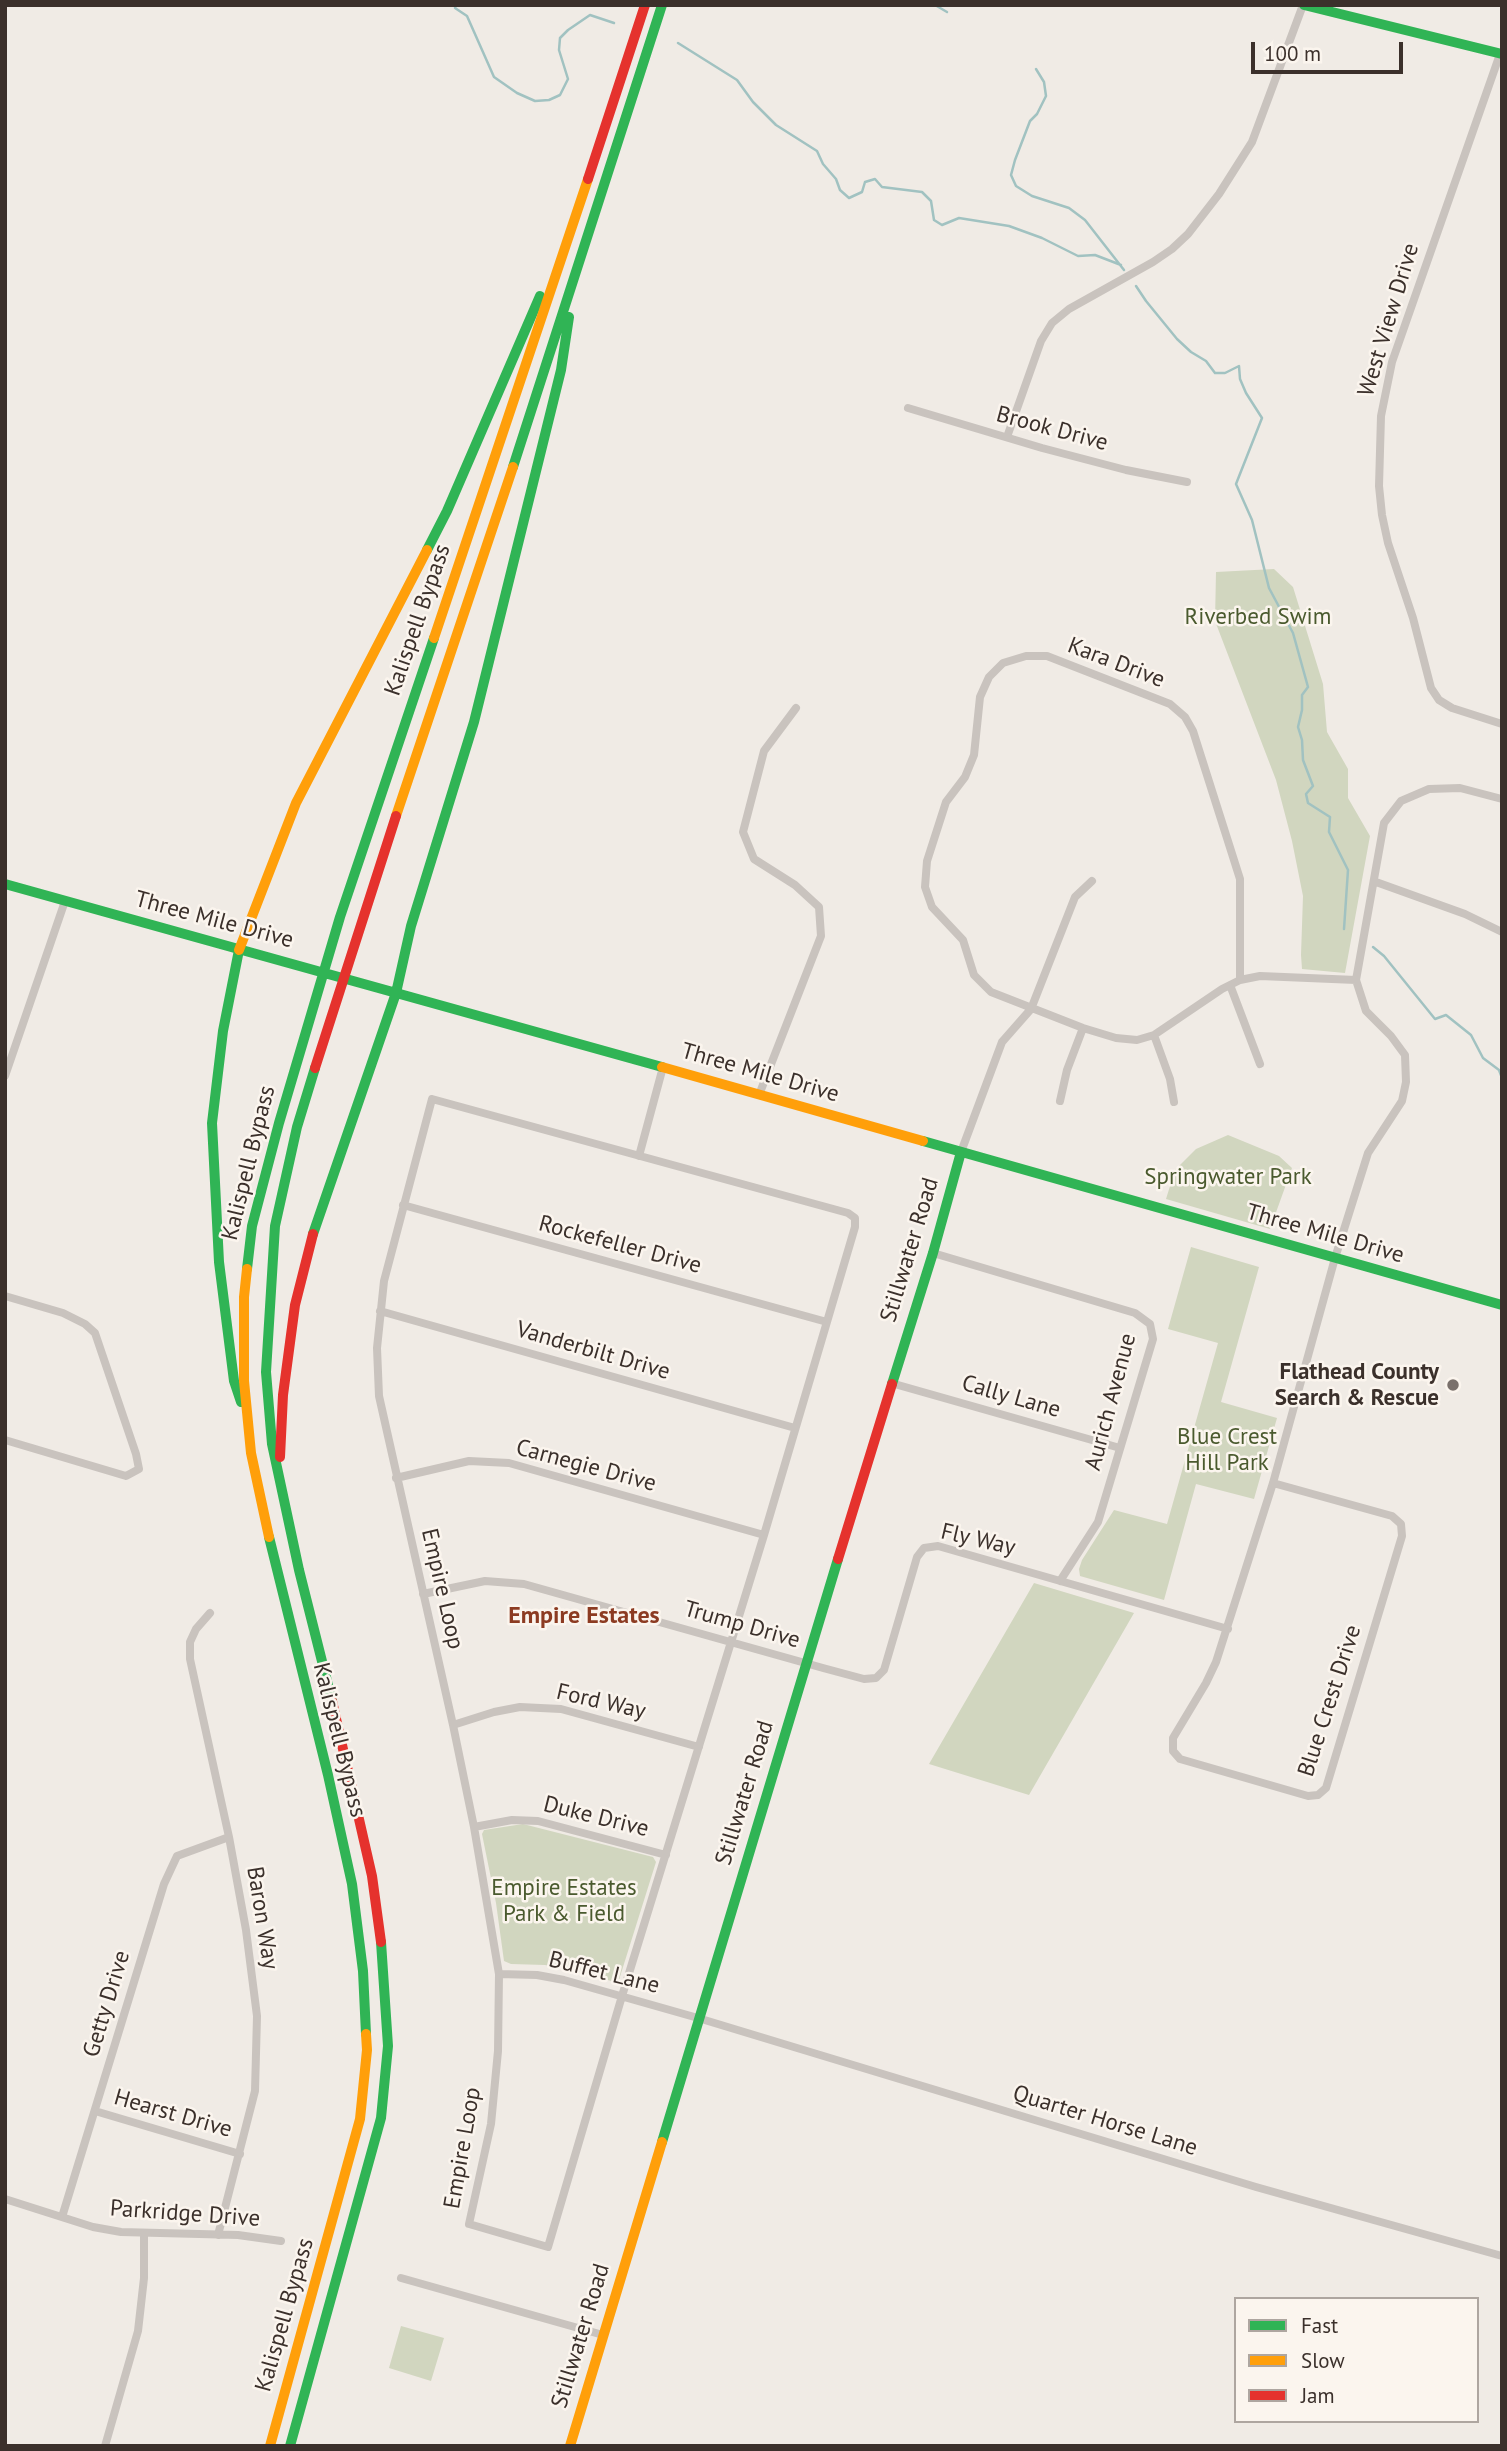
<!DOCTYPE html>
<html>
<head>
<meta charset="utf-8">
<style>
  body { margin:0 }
  #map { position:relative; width:1507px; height:2451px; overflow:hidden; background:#f0ebe5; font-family:"PT Sans",sans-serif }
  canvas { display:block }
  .frame { position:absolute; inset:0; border:7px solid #3b302b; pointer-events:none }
  .legend { position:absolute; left:1234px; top:2297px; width:245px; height:126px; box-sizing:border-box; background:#fbf5ee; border:2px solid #aea6a0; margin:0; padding:9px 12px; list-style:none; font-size:21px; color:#3b302b }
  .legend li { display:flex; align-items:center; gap:14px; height:35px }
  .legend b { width:35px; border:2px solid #aea6a0 }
  .scale { position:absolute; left:1251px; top:42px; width:152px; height:32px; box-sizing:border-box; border:4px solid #3b302b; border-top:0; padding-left:9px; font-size:21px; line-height:24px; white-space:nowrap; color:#3b302b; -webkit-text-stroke:5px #fbf5ee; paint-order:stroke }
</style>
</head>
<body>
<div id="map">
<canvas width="1507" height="2451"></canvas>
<div class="frame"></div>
<ul class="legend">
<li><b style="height:9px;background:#30b455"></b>Fast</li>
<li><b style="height:9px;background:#ff9f0a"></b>Slow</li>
<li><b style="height:9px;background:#e5322d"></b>Jam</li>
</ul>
<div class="scale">100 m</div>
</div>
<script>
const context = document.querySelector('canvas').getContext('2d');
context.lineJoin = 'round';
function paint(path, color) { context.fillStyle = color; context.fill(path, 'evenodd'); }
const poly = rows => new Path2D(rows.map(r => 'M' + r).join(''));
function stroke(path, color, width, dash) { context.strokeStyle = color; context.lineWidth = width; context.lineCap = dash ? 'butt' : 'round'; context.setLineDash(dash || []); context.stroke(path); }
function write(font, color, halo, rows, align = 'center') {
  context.font = font + ' "PT Sans",sans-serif'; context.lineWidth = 5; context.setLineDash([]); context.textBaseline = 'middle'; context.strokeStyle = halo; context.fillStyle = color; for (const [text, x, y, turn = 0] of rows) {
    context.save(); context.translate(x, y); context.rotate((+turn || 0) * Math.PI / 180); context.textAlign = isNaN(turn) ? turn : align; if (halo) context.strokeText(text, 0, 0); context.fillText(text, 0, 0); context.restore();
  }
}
paint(poly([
  [1274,569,1293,587,1323,684,1327,732,1348,769,1348,798,1370,836,1345,973,1302,969,1301,955,1303,896,1292,841,1276,780,1215,621,1216,572],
  [1228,1135,1279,1156,1292,1168,1270,1229,1166,1199,1175,1170,1196,1149],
  [1191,1247,1259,1267,1221,1402,1277,1418,1254,1499,1196,1484,1164,1600,1080,1576,1079,1569,1082,1560,1114,1510,1167,1524,1218,1343,1168,1329],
  [1034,1583,1134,1613,1029,1795,929,1764],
  [523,1824,653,1857,656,1862,618,1983,577,1971,545,1965,511,1964,504,1961,496,1903,482,1834,484,1830],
  [401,2326,444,2338,431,2381,389,2368]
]), '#d1d6bf');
stroke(poly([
  [456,5,455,8,467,16,494,77,517,93,535,101,549,100,560,95,568,79,559,50,560,38,568,30,590,15,614,23],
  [935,5,947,12],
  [678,43,737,80,753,102,776,125,817,151,823,164,836,179,840,190,849,198,862,192,865,182,875,179,882,187,922,192,931,201,934,220,942,225,959,218,1009,226,1042,238,1078,256,1095,255,1121,265],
  [1036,69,1044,82,1046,96,1037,114,1030,121,1015,160,1011,175,1016,186,1032,196,1069,208,1085,220,1124,270],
  [1136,286,1146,301,1177,339,1191,352,1206,361,1215,373,1225,373,1239,366,1240,379,1246,393,1262,418,1236,484,1252,520,1269,588,1293,633,1308,687,1302,695,1302,710,1298,727,1302,740,1303,760,1313,786,1306,794,1308,803,1330,817,1329,832,1348,870,1344,929],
  [1373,947,1384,956,1435,1019,1446,1015,1471,1035,1483,1058,1499,1070,1502,1078]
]), '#a1c2c1', 2.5);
stroke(poly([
  [1500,54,1392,362,1381,416,1379,486,1382,515,1388,543,1413,618,1431,688,1439,700,1452,708,1502,724],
  [908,408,1042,448,1126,470,1187,482],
  [1007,437,1041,341,1052,323,1069,309,1153,262,1172,249,1188,234,1219,194,1252,142,1303,5],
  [1376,882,1465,914,1502,932],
  [1240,980,1240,879,1193,731,1185,717,1170,704,1047,656,1026,656,1003,663,989,677,980,697,974,755,965,777,946,802,927,861,925,887,932,907,963,940,974,975,991,992,1083,1028,1116,1038,1137,1040,1154,1035,1222,989,1240,980,1260,976,1356,980],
  [1230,985,1260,1064],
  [1154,1035,1170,1079,1174,1102],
  [5,1076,65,901],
  [759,1095,821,936,819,907,795,885,754,859,743,832,764,751,796,708],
  [432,1099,848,1213,855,1218,855,1227,764,1535,622,1996,548,2247,469,2224,491,2124,498,2051,499,1974,474,1827,453,1725,379,1396,377,1348,384,1281,432,1099],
  [1060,1101,1067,1070,1083,1028],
  [961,1152,1002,1042,1031,1009,1075,897,1092,881],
  [639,1156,663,1067],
  [403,1205,827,1322],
  [933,1253,1135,1313,1150,1324,1153,1339,1098,1522,1060,1581],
  [5,1296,63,1313,85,1324,95,1333,136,1454,139,1469,126,1476,5,1440],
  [380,1311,795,1428],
  [891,1383,1120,1448],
  [396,1478,469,1461,509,1463,764,1535],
  [1273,1483,1392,1516,1401,1524,1402,1536,1326,1788,1318,1795,1308,1796,1180,1759,1173,1751,1173,1738,1206,1683,1216,1662,1273,1483,1335,1258,1368,1153,1402,1101,1406,1082,1405,1055,1391,1036,1366,1011,1356,980,1384,823,1401,801,1429,789,1460,788,1502,799],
  [423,1594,485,1581,524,1584,823,1668,864,1679,876,1678,884,1670,917,1557,924,1548,938,1546,1228,1629],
  [210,1613,196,1629,190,1642,190,1659,229,1837,246,1930,257,2016,255,2091,218,2235],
  [453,1725,494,1712,520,1707,561,1709,699,1747],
  [474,1827,512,1820,538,1821,666,1855],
  [499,1974,537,1975,564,1980,698,2018,1256,2187,1502,2256],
  [95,2111,240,2154],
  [5,2199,93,2227,121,2232,238,2235,281,2241],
  [62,2217,164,1884,177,1856,229,1837],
  [401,2278,603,2335],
  [105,2446,138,2331,144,2278,144,2234]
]), '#c9c3be', 8);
stroke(poly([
  [1304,5,1502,54],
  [513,467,662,5],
  [427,550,447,511,540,296],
  [5,884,662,1067],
  [239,950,223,1031,212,1123,219,1262,234,1381,241,1402],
  [315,1068,297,1127,275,1226,266,1372,272,1444,299,1570,332,1701],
  [923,1141,1502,1305],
  [313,1234,396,993,411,926,474,722,561,370,569,317],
  [247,1269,252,1226,279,1123,340,917,434,638],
  [892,1384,933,1253,961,1152],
  [269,1537,328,1775,352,1884,363,1971,366,2034],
  [662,2142,838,1559],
  [290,2446,381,2118,388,2046,381,1942]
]), '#30b455', 10);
stroke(poly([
  [434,638,588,179],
  [396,816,513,467],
  [239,950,296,803,427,550],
  [662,1067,923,1141],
  [247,1269,244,1297,244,1381,251,1453,269,1537],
  [270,2446,360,2119,367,2050,366,2034],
  [570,2446,662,2142]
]), '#ff9f0a', 10);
stroke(poly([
  [588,179,645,5],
  [315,1068,396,816],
  [280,1457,283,1395,295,1305,313,1234],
  [838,1559,892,1384],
  [332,1701,372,1876,381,1942]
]), '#e5322d', 10);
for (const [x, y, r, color] of [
  [1453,1385,7,"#7a716c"]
]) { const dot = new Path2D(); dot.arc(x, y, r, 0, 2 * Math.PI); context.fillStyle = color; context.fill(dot); stroke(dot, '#fbf5ee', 2.5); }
write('23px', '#3b302b', '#fbf5ee', [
  ["West View Drive",1389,320,-73],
  ["Brook Drive",1052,429,15],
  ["Kalispell Bypass",418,620,-71],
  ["Kara Drive",1116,663,21],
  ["Three Mile Drive",214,920,15],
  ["Three Mile Drive",760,1073,16],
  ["Kalispell Bypass",249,1163,-76],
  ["Three Mile Drive",1325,1234,16],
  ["Rockefeller Drive",620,1245,15],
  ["Stillwater Road",910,1250,-73],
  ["Vanderbilt Drive",593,1351,16],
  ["Cally Lane",1011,1397,16],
  ["Aurich Avenue",1111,1402,-75],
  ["Carnegie Drive",586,1466,15],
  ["Fly Way",978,1540,13],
  ["Empire Loop",442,1589,77],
  ["Trump Drive",742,1625,16],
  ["Blue Crest Drive",1330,1701,-72],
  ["Ford Way",601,1702,13],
  ["Kalispell Bypass",339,1740,76],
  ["Stillwater Road",745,1793,-73],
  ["Duke Drive",596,1817,14],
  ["Baron Way",262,1918,81],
  ["Buffet Lane",604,1973,14],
  ["Getty Drive",107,2004,-73],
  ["Hearst Drive",173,2114,16],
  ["Quarter Horse Lane",1105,2121,17],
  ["Empire Loop",463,2148,-80],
  ["Parkridge Drive",185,2214,4],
  ["Kalispell Bypass",285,2315,-74],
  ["Stillwater Road",581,2336,-73]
]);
write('23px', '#4a5a2e', '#fbf5ee', [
  ["Riverbed Swim",1258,617],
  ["Springwater Park",1228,1177],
  ["Blue Crest",1227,1437],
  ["Hill Park",1227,1463],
  ["Empire Estates",564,1888],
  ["Park & Field",564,1914]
]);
write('bold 23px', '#3b302b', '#fbf5ee', [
  ["Flathead County",1439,1372],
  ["Search & Rescue",1439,1398]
], 'right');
write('bold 24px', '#8c3b22', '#fbf5ee', [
  ["Empire Estates",584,1616]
]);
</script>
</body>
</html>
